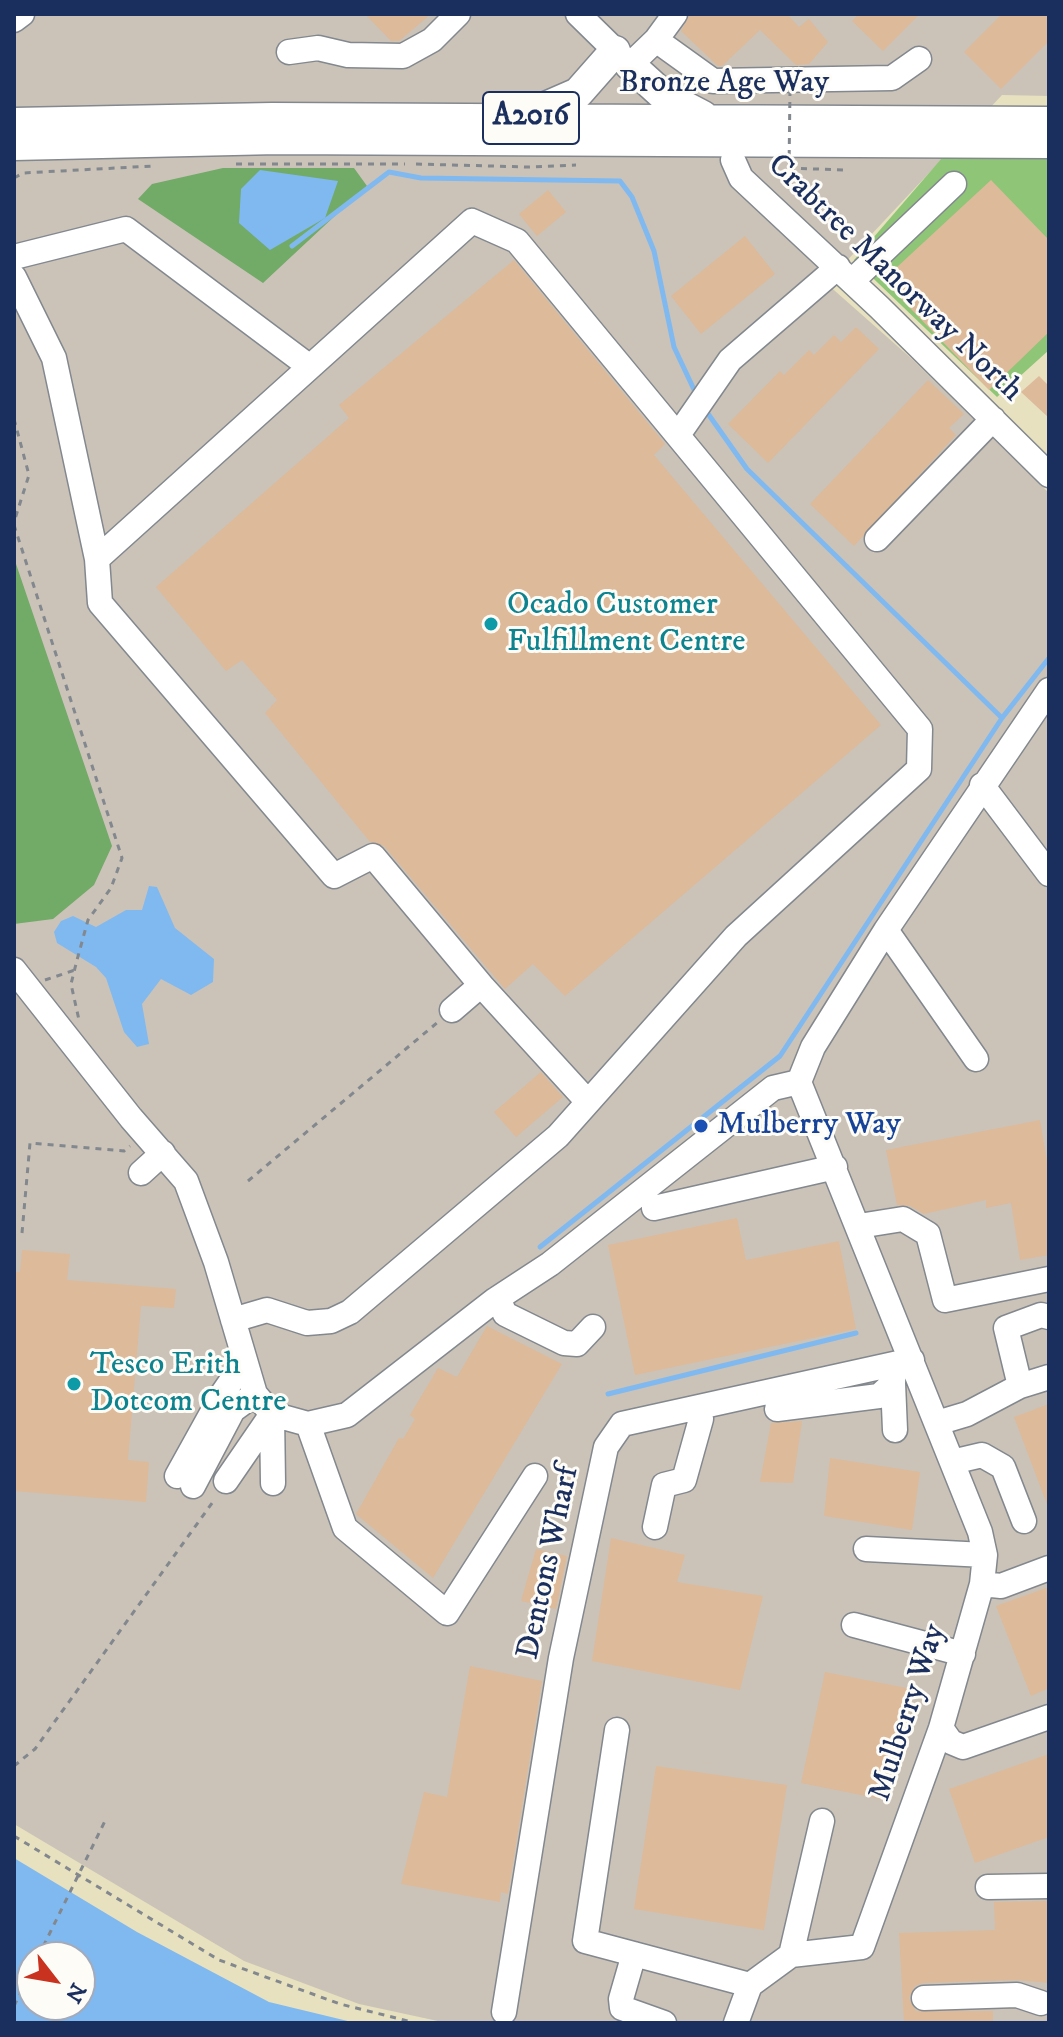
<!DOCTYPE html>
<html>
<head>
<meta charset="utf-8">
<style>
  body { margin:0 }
  #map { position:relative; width:1063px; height:2037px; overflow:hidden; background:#e8e1bf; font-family:"IM FELL DW Pica",serif }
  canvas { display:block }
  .frame { position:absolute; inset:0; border:16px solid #1b2f5e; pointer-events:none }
  .north { position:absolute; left:16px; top:1941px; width:80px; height:80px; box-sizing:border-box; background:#fdfcf7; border:2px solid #a3aaba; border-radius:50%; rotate:121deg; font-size:22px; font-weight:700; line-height:32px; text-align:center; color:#1b2f5e }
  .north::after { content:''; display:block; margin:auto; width:28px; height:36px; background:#c8321e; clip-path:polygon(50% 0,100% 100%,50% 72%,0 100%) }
</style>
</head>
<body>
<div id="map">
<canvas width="1063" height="2037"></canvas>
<div class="frame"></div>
<div class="north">N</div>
</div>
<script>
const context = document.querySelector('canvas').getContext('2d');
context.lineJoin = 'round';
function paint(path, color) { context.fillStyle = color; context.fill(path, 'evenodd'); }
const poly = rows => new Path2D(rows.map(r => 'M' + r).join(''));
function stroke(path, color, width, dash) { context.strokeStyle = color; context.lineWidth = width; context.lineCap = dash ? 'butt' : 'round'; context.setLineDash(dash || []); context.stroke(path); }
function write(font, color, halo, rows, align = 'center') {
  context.font = font + ' "IM FELL DW Pica",serif'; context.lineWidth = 6; context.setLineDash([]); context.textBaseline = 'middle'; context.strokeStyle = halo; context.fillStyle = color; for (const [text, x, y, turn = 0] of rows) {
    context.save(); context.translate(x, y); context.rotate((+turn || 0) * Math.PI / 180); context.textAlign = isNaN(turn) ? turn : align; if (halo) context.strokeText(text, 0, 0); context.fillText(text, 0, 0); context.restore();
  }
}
paint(poly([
  [14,14,1049,14,1049,96,1002,95,826,283,912,359,1049,493,1049,2023,447,2023,359,2004,244,1961,14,1824]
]), '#cbc3b8');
paint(poly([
  [948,151,1049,152,1049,350,997,397,854,260]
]), '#8ec577');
paint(poly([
  [223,168,354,168,367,186,263,283,138,199,152,184],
  [14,558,112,846,94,885,53,919,14,924]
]), '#72aa68');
paint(poly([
  [260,170,338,181,325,218,270,250,239,223,241,189],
  [149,886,157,887,175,928,214,959,213,982,191,995,161,979,142,1004,149,1044,137,1047,124,1032,106,978,96,967,57,943,54,932,61,921,73,916,96,927,126,910,142,910],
  [14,1858,137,1932,269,2002,356,2023,14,2023],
  [32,1957,80,1957,80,2005,32,2005]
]), '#80b9f0');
stroke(poly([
  [292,246,389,172,421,178,620,181,632,197,654,251,674,347,697,396],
  [704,408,747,469,1002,718],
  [540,1247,780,1056,1002,718,1049,658],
  [608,1394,856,1333]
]), '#80b9f0', 5);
paint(poly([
  [365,14,431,14,399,41,391,41],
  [690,14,787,14,799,27,809,19,828,42,809,64,796,65,760,30,722,66,718,66,681,31],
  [859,14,920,14,883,51,852,21],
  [1002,14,1049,14,1049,41,1001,89,964,52],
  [991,180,1049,240,1049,332,989,390,883,280],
  [548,190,566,212,537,236,519,214],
  [745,236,775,274,701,334,671,296],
  [514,260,665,444,654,455,881,725,565,996,533,964,505,989,384,846,370,842,265,713,277,700,242,660,226,671,156,587,349,418,339,405],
  [856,327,879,349,768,463,728,424,780,371,784,375,809,350,814,355,834,335,841,342],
  [1039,376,1049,386,1049,418,1021,392],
  [928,380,964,414,949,428,956,435,854,546,810,504],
  [541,1072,563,1097,516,1137,494,1112],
  [1040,1120,1049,1173,1049,1255,1020,1260,1011,1203,986,1208,986,1200,924,1214,910,1206,897,1205,886,1150],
  [737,1218,746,1260,839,1241,856,1329,635,1375,608,1245],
  [22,1250,70,1254,67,1280,176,1289,174,1308,141,1306,128,1460,149,1462,146,1502,14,1491,14,1272,20,1272],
  [487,1326,562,1364,433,1578,356,1514,399,1438,403,1439,415,1419,410,1415,438,1368,457,1377],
  [1049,1404,1049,1506,1048,1507,1014,1417],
  [802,1421,793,1483,760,1482,771,1423],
  [830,1458,920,1472,912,1530,824,1516],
  [611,1538,685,1555,677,1582,763,1596,740,1690,592,1661],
  [536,1549,567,1556,556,1609,521,1601],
  [1049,1587,1049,1688,1031,1696,996,1606],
  [470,1666,542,1681,508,1894,501,1892,500,1902,401,1884,424,1792,447,1797],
  [825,1672,912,1689,886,1800,801,1783],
  [1049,1754,1049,1837,975,1863,949,1789],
  [656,1766,787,1785,764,1930,634,1909],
  [1049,1901,1049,1983,1017,1980,923,1983,915,1986,909,1998,916,2011,993,2011,993,2023,904,2023,899,1933,995,1930,994,1902]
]), '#ddba99');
const minor = poly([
  [578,14,630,65,656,40,713,81,892,78,919,59],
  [14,20,22,14],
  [656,40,675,14],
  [289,52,318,48,348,55,403,56,432,40,458,14],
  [733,160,741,178,879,307,1049,475],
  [14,257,126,229,310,367],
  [14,277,54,358,97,559],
  [852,281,954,184],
  [678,435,730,360,838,267],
  [877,539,993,419],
  [982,785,1049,874],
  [886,930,976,1059],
  [14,970,131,1118,186,1181,216,1262,255,1394,272,1414,308,1424,347,1415,495,1300,550,1264,773,1088,799,1082],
  [452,1010,481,985,588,1102],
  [141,1173,163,1153],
  [654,1208,835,1167],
  [859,1226,903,1219,928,1234,945,1300,1049,1279],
  [498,1298,505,1314,564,1343,577,1344,593,1327],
  [233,1320,267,1310,307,1323,331,1321,350,1312,558,1136,736,936,919,769,920,729,517,241,472,221,97,559,100,603,334,876,373,856,481,985],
  [893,1383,895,1430],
  [1020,1386,1006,1328,1041,1315,1049,1317],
  [777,1409,879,1396,893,1383,894,1364],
  [272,1414,273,1483],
  [937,1423,967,1414,1020,1386,1049,1377],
  [308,1424,345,1528,447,1613,535,1476],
  [952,1462,982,1455,1003,1467,1024,1521],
  [177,1476,223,1393,243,1364],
  [226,1481,272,1414],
  [193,1486,233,1410,255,1394],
  [655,1527,664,1485,684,1480,701,1419,700,1407],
  [866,1549,985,1555],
  [982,1584,1001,1586,1049,1568],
  [854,1625,963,1654],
  [941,1728,951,1742,963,1747,1049,1717],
  [617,1730,585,1941,750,1985,791,1955],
  [822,1821,791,1955,862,1947,941,1728,982,1584,985,1555,980,1532,799,1082,813,1047,886,930,1049,690],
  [988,1887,1049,1886],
  [634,1954,621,1999,622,2008,664,2023],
  [924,1998,1017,1995,1041,2003],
  [504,2012,561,1658,606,1447,622,1424,912,1360],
  [736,2023,750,1985]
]);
const major = poly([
  [630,65,663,95,703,116],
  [532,113,578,93,615,51],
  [14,123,272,118,1049,122],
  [14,145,277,139,1049,143]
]);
stroke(minor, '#82888e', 27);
stroke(major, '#82888e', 33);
stroke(poly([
  [236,164,405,164],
  [416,164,527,167,576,165],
  [789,168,843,170,843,164],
  [14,178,23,173,153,166],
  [14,419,29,475,14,522],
  [14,525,122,858,111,888,88,920,77,960,71,984,79,1020],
  [45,980,75,970],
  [248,1181,438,1022],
  [22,1233,30,1143,124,1151,130,1146],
  [14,1766,35,1749,215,1499],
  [14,1836,219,1960,340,2004,416,2023],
  [38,1957,105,1821],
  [14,2006,32,1970]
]), '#82888e', 3, [6, 6]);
stroke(minor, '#fff', 24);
stroke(major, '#fff', 30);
stroke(poly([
  [789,168,790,90]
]), '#82888e', 3, [6, 6]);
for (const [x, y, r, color] of [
  [491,624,8,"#0f9aa8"],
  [701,1126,8,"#1a4fb4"],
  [74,1384,8,"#0f9aa8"]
]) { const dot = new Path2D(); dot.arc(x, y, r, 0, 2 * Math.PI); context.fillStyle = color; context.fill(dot); stroke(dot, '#fdfcf7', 3); }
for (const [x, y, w] of [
  [531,118,96]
]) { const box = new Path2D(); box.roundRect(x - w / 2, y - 26, w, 52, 6); context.fillStyle = '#fdfcf7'; context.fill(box); stroke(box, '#1b2f5e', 2); }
write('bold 30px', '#1b2f5e', null, [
  ["A2016",531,118]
]);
write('32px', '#1b2f5e', '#fdfcf7', [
  ["Bronze Age Way",724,84],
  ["Crabtree Manorway North",894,279,44],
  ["Dentons Wharf",550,1563,-78],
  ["Mulberry Way",909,1713,-72]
]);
write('32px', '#0d838f', '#fdfcf7', [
  ["Ocado Customer",507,606],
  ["Fulfillment Centre",507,643],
  ["Tesco Erith",90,1366],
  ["Dotcom Centre",90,1403]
], 'left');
write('32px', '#164399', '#fdfcf7', [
  ["Mulberry Way",717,1126]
], 'left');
</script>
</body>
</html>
